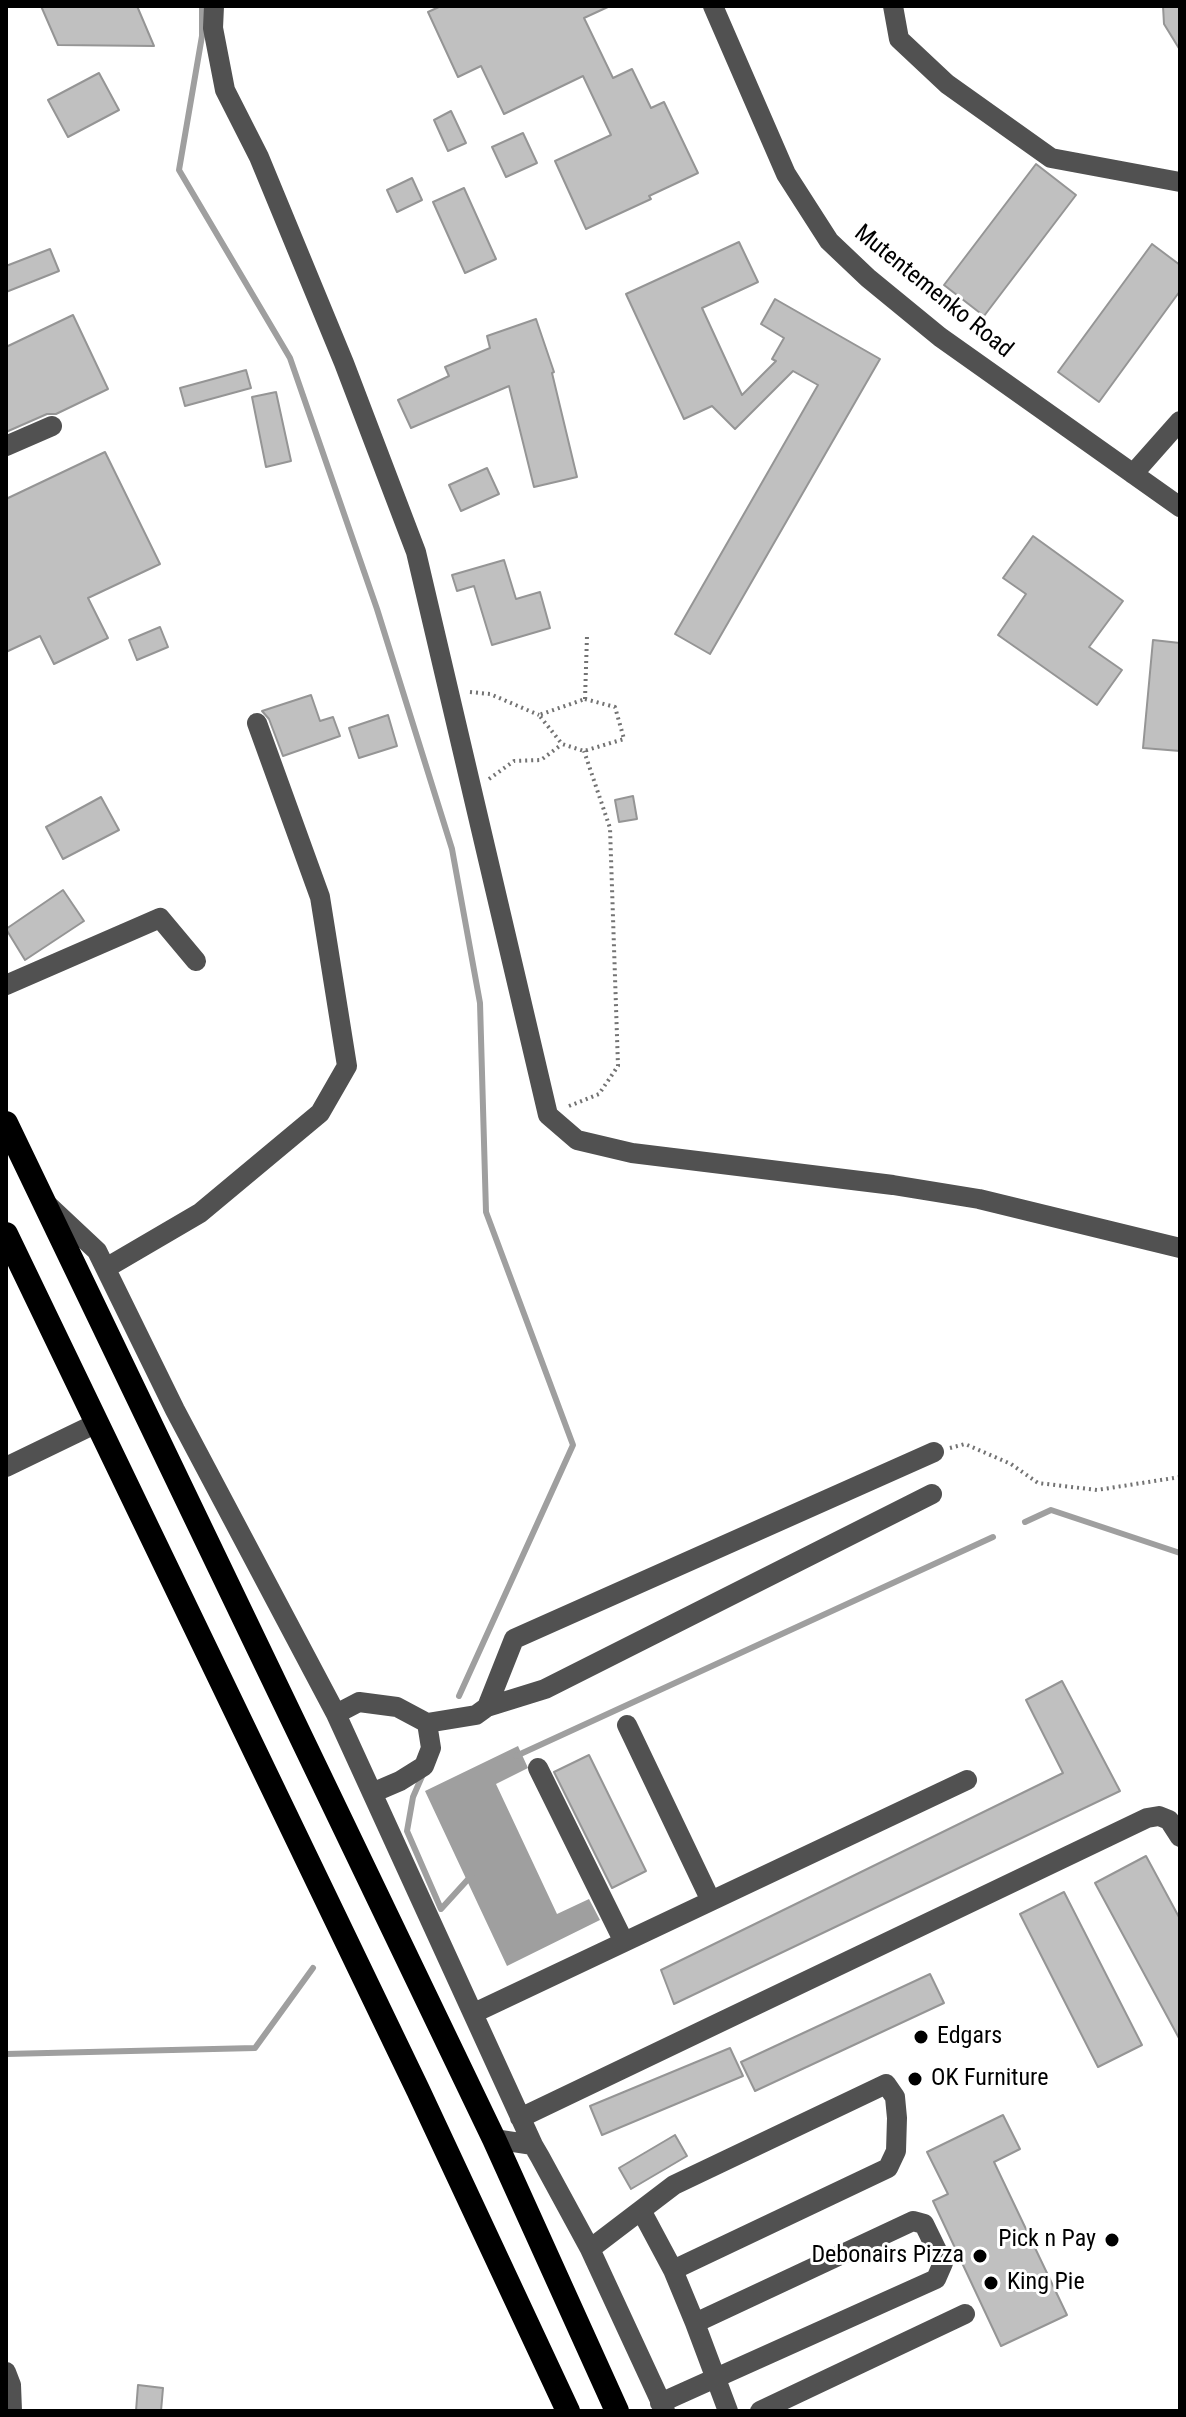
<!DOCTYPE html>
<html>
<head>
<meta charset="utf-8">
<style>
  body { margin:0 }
  #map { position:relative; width:1186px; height:2417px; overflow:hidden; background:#fff; font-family:"Roboto Condensed",sans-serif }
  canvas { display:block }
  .frame { position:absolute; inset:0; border:8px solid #000; pointer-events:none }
</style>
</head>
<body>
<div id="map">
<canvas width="1186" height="2417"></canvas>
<div class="frame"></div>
</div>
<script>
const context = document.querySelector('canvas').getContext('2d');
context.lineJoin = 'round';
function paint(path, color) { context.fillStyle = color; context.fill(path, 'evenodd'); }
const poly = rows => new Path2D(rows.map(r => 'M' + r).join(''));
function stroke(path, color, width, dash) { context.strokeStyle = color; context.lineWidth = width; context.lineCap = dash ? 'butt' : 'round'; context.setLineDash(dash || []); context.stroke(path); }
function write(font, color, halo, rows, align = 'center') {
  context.font = font + ' "Roboto Condensed",sans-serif'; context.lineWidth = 6; context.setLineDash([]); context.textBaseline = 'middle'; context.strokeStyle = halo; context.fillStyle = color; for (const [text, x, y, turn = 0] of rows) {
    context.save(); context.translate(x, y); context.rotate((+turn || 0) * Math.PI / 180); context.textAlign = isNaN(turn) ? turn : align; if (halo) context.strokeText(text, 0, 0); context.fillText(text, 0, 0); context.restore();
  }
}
paint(poly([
  [518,1746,528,1768,496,1784,557,1914,589,1899,600,1920,507,1966,425,1791]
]), '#9f9f9f');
stroke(poly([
  [202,6,202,36,179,170,290,358,377,609,452,849,480,1003,486,1212,573,1445,459,1696],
  [1025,1522,1051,1510,1180,1553],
  [516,1756,993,1537],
  [423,1774,413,1797,407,1831,441,1909,471,1876],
  [6,2054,255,2048,313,1968]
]), '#9f9f9f', 6);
const building = poly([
  [41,6,137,6,154,46,58,45,41,6],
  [441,6,610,6,584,18,613,78,632,69,651,108,664,102,698,173,649,196,651,199,586,229,555,161,611,135,583,76,504,114,481,66,458,77,428,12,441,6],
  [1163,6,1180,6,1180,50,1164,24,1163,6],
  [99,73,119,110,68,137,48,100,99,73],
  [451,111,466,143,448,151,434,120,451,111],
  [523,133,537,163,506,177,492,147,523,133],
  [1036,164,1076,195,984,316,944,285,1036,164],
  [412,178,422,200,397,212,387,190,412,178],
  [464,188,496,259,465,273,433,202,464,188],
  [739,242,758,282,702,308,742,395,776,361,772,359,784,338,761,324,775,299,880,359,710,654,675,634,818,385,793,371,735,429,712,406,684,419,626,294,739,242],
  [1152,244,1180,265,1180,291,1099,402,1058,372,1152,244],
  [50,249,59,271,6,292,6,266,50,249],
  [73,315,108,389,56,414,47,414,6,432,6,347,73,315],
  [536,319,554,372,552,373,577,477,534,487,509,386,411,428,398,400,449,376,445,367,490,348,487,336,536,319],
  [246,370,251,388,185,406,180,388,246,370],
  [276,392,291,461,266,467,252,397,276,392],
  [105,452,160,564,88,598,108,638,54,664,40,636,6,652,6,499,105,452],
  [487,468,499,494,461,511,449,485,487,468],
  [1033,536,1123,601,1089,647,1122,670,1097,705,998,635,1026,594,1003,578,1033,536],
  [504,560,516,599,540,592,550,628,492,645,474,586,457,591,452,575,504,560],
  [160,627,168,647,137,660,129,640,160,627],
  [1153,640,1180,643,1180,751,1143,748,1153,640],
  [311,695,320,721,333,717,340,736,283,756,269,719,262,711,311,695],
  [388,715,397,746,359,758,349,728,388,715],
  [633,796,637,819,619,822,615,800,633,796],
  [101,797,119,830,63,859,46,827,101,797],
  [63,890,84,921,25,960,6,929,63,890],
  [1062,1681,1120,1791,674,2004,661,1970,1063,1773,1026,1700,1062,1681],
  [589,1755,646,1871,612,1888,554,1772,589,1755],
  [1146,1856,1180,1919,1180,2040,1095,1883,1146,1856],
  [1064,1892,1142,2045,1098,2067,1020,1914,1064,1892],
  [930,1974,944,2003,755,2091,741,2062,930,1974],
  [730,2048,743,2076,602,2135,590,2106,730,2048],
  [1003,2115,1020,2149,994,2162,1067,2315,1001,2346,933,2201,948,2194,927,2152,1003,2115],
  [675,2135,687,2156,631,2189,619,2168,675,2135],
  [138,2385,163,2388,161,2411,136,2411,138,2385]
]);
paint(building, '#c0c0c0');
stroke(building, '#959595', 2);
stroke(poly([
  [470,692,490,694,539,715],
  [585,699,615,707,624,739,584,751,562,744,539,715,585,699],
  [585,699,587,636],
  [489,779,514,761,541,760,561,745],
  [569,1106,599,1094,618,1066,610,828,584,751],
  [950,1448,965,1444,1011,1464,1038,1483,1097,1490,1180,1477]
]), '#737373', 4, [2, 4]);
stroke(poly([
  [214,6,213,28,225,90,259,157,344,363,416,552,548,1115,577,1140,632,1153,893,1185,979,1199,1180,1248],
  [713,6,786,174,829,241,868,278,940,337,1180,507],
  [893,6,899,39,947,84,1051,158,1180,182],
  [6,446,52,426],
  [1133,474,1180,421],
  [6,985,160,918,196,961],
  [49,1206,97,1251,175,1410,336,1714,533,2145],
  [106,1268,200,1213,320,1113,347,1066,320,897,257,723],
  [6,1467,97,1423],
  [487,1707,545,1689,932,1494],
  [336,1714,359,1702,397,1707,427,1723,476,1715,487,1707,514,1639,934,1452],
  [627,1725,711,1901],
  [538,1768,624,1942],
  [372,1793,400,1781,424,1766,431,1748,427,1723],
  [474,2013,967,1780],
  [520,2118,1147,1818,1159,1816,1169,1820,1180,1837],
  [494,2139,533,2145,540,2157,590,2249,665,2411],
  [590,2249,674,2185,886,2084,895,2097,897,2118,896,2151,888,2168,673,2270,642,2212],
  [695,2323,728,2411],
  [6,2372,11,2385,12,2411],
  [660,2403,936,2279,943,2263,924,2224,913,2221,695,2323,673,2270],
  [760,2411,965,2314]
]), '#515151', 20);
stroke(poly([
  [6,1123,494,2139,617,2411],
  [6,1234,418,2090,568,2411]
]), '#000', 24);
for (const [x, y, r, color] of [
  [921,2037,8,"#000"],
  [915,2079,8,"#000"],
  [1112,2240,8,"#000"],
  [980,2256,8,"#000"],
  [991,2283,8,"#000"]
]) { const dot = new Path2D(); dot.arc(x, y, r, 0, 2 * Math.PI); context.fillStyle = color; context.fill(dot); stroke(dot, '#fff', 3); }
write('24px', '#000', '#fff', [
  ["Mutentemenko Road",933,292,39]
]);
write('24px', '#000', '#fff', [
  ["Edgars",937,2037],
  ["OK Furniture",931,2079],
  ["Pick n Pay",1096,2240,"right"],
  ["Debonairs Pizza",964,2256,"right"],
  ["King Pie",1007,2283]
], 'left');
</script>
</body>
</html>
